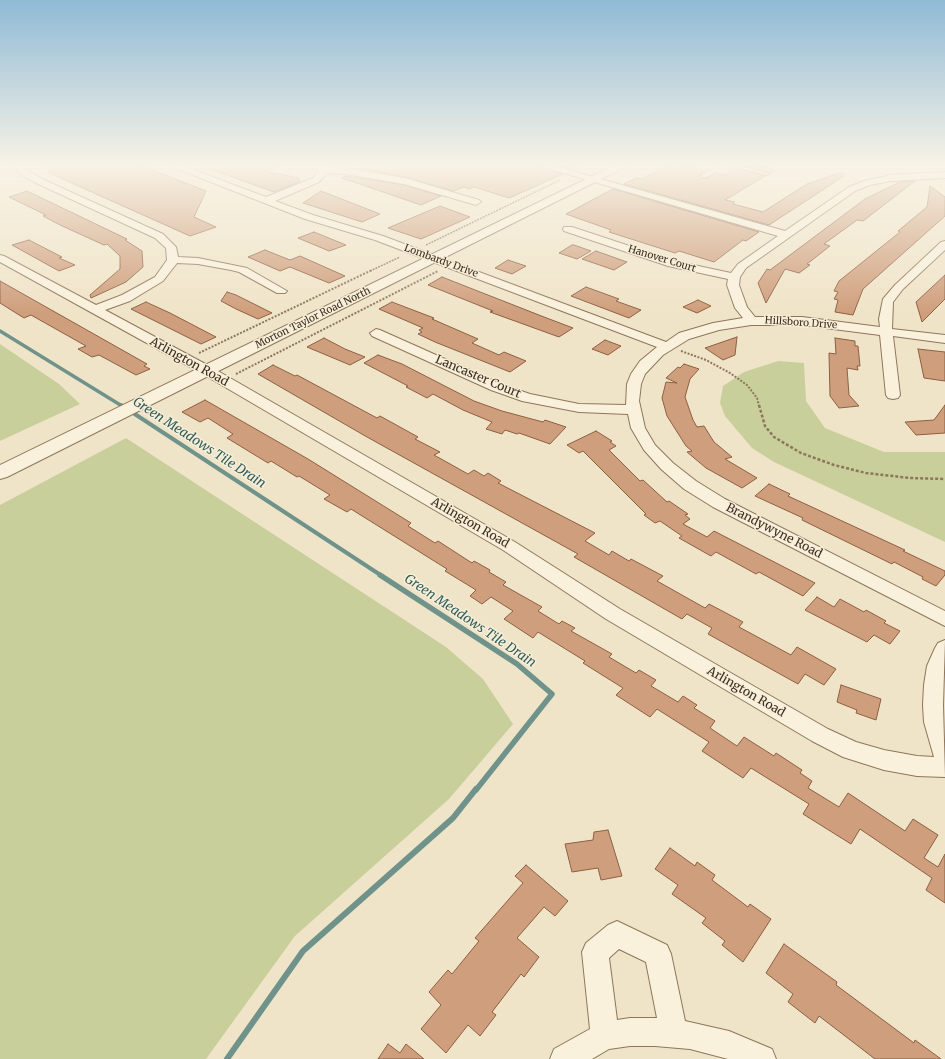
<!DOCTYPE html>
<html>
<head>
<meta charset="utf-8">
<style>
  body { margin:0 }
  canvas { display:block; background:#f0e4c8 }
</style>
</head>
<body>
<canvas width="945" height="1059"></canvas>
<script>
const context = document.querySelector('canvas').getContext('2d');
context.lineJoin = 'round';
function paint(path, color) { context.fillStyle = color; context.fill(path, 'evenodd'); }
const poly = rows => new Path2D(rows.map(r => 'M' + r).join(''));
function stroke(path, color, width, dash) { context.strokeStyle = color; context.lineWidth = width; context.lineCap = dash ? 'butt' : 'round'; context.setLineDash(dash || []); context.stroke(path); }
function write(font, color, halo, rows, align = 'center') {
  context.font = font + ' Merriweather,serif'; context.lineWidth = 3; context.setLineDash([]); context.textBaseline = 'middle'; context.strokeStyle = halo; context.fillStyle = color; for (const [text, x, y, turn = 0] of rows) {
    context.save(); context.translate(x, y); context.rotate((+turn || 0) * Math.PI / 180); context.textAlign = isNaN(turn) ? turn : align; if (halo) context.strokeText(text, 0, 0); context.fillText(text, 0, 0); context.restore();
  }
}
paint(poly([
  [0,344,59,384,80,404,0,441],
  [778,361,804,363,806,401,825,428,884,452,945,452,945,542,774,462,752,448,725,416,720,403,723,386,744,372],
  [126,438,446,647,483,679,513,724,449,799,295,936,206,1059,0,1059,0,505]
]), '#c9cf9b');
stroke(poly([
  [0,331,122,406]
]), '#6f938a', 3.5);
stroke(poly([
  [121,405,382,576]
]), '#6f938a', 4);
stroke(poly([
  [380,575,517,664,552,694,476,790]
]), '#6f938a', 5.5);
stroke(poly([
  [227,1059,303,951,453,818,476,789]
]), '#6f938a', 6);
const building = poly([
  [38,164,137,164,206,191,194,217,216,227,190,236,47,172,51,171,38,164],
  [202,164,278,164,278,167,264,171,299,178,299,182,274,192,202,166,202,164],
  [364,164,532,164,563,174,509,198,474,187,469,189,464,187,454,191,405,177,357,168,364,164],
  [553,164,583,164,572,170,553,164],
  [670,164,680,164,706,171,700,175,702,178,707,178,716,173,724,175,736,168,765,176,725,200,735,202,733,204,763,212,807,184,842,172,844,176,769,225,624,184,636,178,642,179,670,164],
  [756,164,759,165,775,170,770,173,742,165,756,164],
  [346,176,404,185,441,196,421,205,342,178,346,176],
  [915,181,863,221,857,220,824,244,830,246,807,264,810,265,799,273,785,269,766,303,758,283,767,269,770,270,865,199,900,182,915,181],
  [930,186,945,197,945,216,863,289,853,315,835,312,838,300,834,299,838,292,834,291,839,281,900,232,898,231,927,207,930,186],
  [613,189,759,232,746,241,743,240,714,262,679,251,675,253,609,232,611,230,566,214,613,189],
  [27,191,127,239,125,240,142,251,143,267,126,282,91,298,90,295,120,269,120,256,107,244,104,245,60,225,43,216,46,215,9,197,27,191],
  [321,191,380,214,362,222,303,203,321,191],
  [440,206,470,217,421,239,388,228,440,206],
  [314,232,346,245,329,251,298,238,314,232],
  [29,240,62,257,59,258,75,265,59,271,12,245,29,240],
  [572,245,574,245,591,251,577,259,559,253,572,245],
  [265,250,290,260,300,256,345,276,329,283,290,267,280,271,248,257,265,250],
  [596,251,627,262,614,270,582,259,596,251],
  [508,260,526,266,512,274,495,268,508,260],
  [945,275,945,299,922,322,916,302,945,275],
  [442,277,544,317,573,328,559,337,490,312,493,311,428,285,442,277],
  [0,281,147,364,144,366,150,369,136,375,99,355,92,357,78,349,86,346,31,315,24,318,0,303,0,281],
  [586,287,619,299,616,301,641,310,629,318,571,296,586,287],
  [227,292,236,295,272,313,258,319,236,309,221,301,227,292],
  [698,300,711,306,697,313,683,307,698,300],
  [146,302,170,313,216,337,201,344,131,309,146,302],
  [392,302,434,318,432,319,478,339,472,343,499,355,504,352,526,361,510,372,435,342,418,334,422,332,419,330,423,328,379,309,392,302],
  [737,337,735,355,723,360,705,348,737,337],
  [324,338,345,349,365,357,350,365,307,347,324,338],
  [835,338,855,341,855,346,858,346,860,366,857,366,858,370,847,368,849,395,859,406,839,408,830,396,829,353,836,354,835,338],
  [605,340,621,346,608,355,592,349,605,340],
  [918,349,945,352,945,381,924,378,918,349],
  [378,355,402,364,474,401,502,411,543,422,545,420,566,427,550,444,519,433,517,434,505,430,502,434,486,429,492,422,463,410,433,394,427,398,406,387,408,386,364,363,378,355],
  [684,364,699,369,690,379,685,397,693,420,697,427,704,426,714,442,732,457,725,459,757,478,742,488,706,468,687,452,692,451,686,446,667,416,662,398,666,382,677,383,666,378,678,367,680,368,684,364],
  [273,365,295,376,297,375,377,418,380,416,418,437,415,439,440,452,434,455,468,474,474,470,484,476,488,473,501,481,498,483,595,533,585,541,609,555,612,551,629,561,631,559,663,576,657,581,705,608,709,604,743,622,739,627,791,655,797,647,836,669,824,685,805,674,798,684,708,634,712,628,687,614,682,619,574,557,578,554,367,437,258,374,273,365],
  [205,400,308,459,411,523,408,526,435,543,438,541,472,563,474,561,490,570,489,572,506,582,503,585,542,607,538,611,559,624,562,621,575,628,571,631,612,654,609,657,636,673,639,670,656,680,651,686,678,702,683,696,697,705,694,708,715,721,710,728,737,746,744,737,774,756,776,753,802,770,800,773,812,781,808,788,839,807,848,793,905,831,913,819,938,835,924,858,938,867,945,854,945,903,926,890,932,878,860,829,851,844,803,814,809,804,751,768,743,778,702,751,709,742,657,709,650,717,616,695,623,688,583,663,585,661,538,632,533,638,504,619,513,611,491,597,482,604,470,596,476,590,445,571,447,569,351,509,347,512,324,499,330,495,299,476,297,477,271,461,268,463,227,438,233,434,208,418,200,422,182,412,205,400],
  [945,405,945,433,916,435,905,422,934,420,945,405],
  [596,431,612,441,610,442,616,446,609,450,640,481,643,480,667,502,669,501,688,514,685,515,690,519,683,524,707,537,714,531,815,583,803,596,759,572,756,574,716,552,711,556,679,538,682,536,660,521,655,523,644,515,646,514,583,451,579,453,567,445,596,431],
  [769,484,790,494,788,496,905,550,903,551,945,571,945,575,936,586,922,579,923,577,894,562,892,564,802,520,803,518,755,496,769,484],
  [817,597,834,607,840,599,864,612,866,610,886,621,884,623,900,631,890,644,874,635,867,642,805,610,817,597],
  [841,685,881,699,876,720,856,713,857,710,837,702,841,685],
  [608,830,622,876,601,880,598,868,572,872,565,844,593,840,594,832,608,830],
  [670,848,695,866,697,862,715,875,712,880,748,907,750,904,771,919,743,962,722,945,725,941,702,923,706,918,672,894,678,885,655,869,670,848],
  [526,865,568,901,555,916,544,907,517,938,539,957,524,977,521,974,492,1012,496,1015,480,1036,468,1025,446,1053,421,1029,441,1005,429,992,448,970,452,974,479,941,475,938,523,883,515,876,526,865],
  [784,944,837,982,836,985,914,1043,915,1040,941,1059,875,1059,819,1016,815,1023,788,1002,793,994,766,973,784,944],
  [388,1044,400,1053,406,1044,424,1059,378,1059,388,1044]
]);
paint(building, '#cf9f7d');
stroke(building, '#8d5f41', 1);
const service = poly([
  [714,164,718,164,717,171,706,177,702,177,702,175,713,169,714,164],
  [726,164,734,164,769,174,767,175,726,164],
  [760,164,767,164,777,168,775,169,760,164]
]);
const minor = poly([
  [0,164,21,164,28,171,42,179,163,234,176,247,178,257,198,258,247,268,287,291,285,293,277,293,239,272,231,270,198,264,177,263,163,281,130,301,105,310,211,367,515,542,620,609,828,729,856,742,884,750,917,756,934,757,924,722,923,705,924,685,927,666,935,648,938,643,945,640,943,705,945,777,917,776,884,770,843,757,812,741,606,619,503,550,201,373,0,262,0,255,4,256,96,305,122,295,155,277,167,260,166,248,155,238,36,183,22,175,13,167,0,170,0,164],
  [165,164,178,164,266,197,313,178,317,173,318,164,326,164,327,167,346,168,405,178,479,200,481,202,476,205,404,184,346,174,327,173,319,182,275,201,313,215,383,236,666,342,679,333,713,323,743,318,735,308,727,285,728,279,668,266,564,231,563,229,564,227,572,227,675,261,731,273,738,264,778,236,533,164,547,164,785,231,849,187,864,181,891,175,945,172,945,178,891,181,870,185,855,191,746,268,740,277,739,285,747,307,755,317,802,317,880,327,879,319,883,299,895,285,941,242,945,241,945,250,903,289,893,302,892,329,945,335,945,343,893,336,900,395,898,398,893,399,888,398,886,395,880,335,802,325,751,325,719,330,689,339,663,355,645,374,641,384,639,401,645,428,655,445,673,463,696,481,725,499,945,611,945,626,713,507,684,489,661,469,644,450,631,428,628,414,579,412,522,401,491,390,372,336,370,333,376,329,380,330,501,384,530,394,579,404,626,405,627,384,631,374,640,361,657,347,375,240,305,219,165,164],
  [617,921,667,945,671,954,685,1021,729,1031,772,1049,776,1059,728,1059,690,1049,655,1046,630,1046,609,1049,592,1059,550,1059,554,1049,590,1029,582,952,586,943,608,925,617,921],
  [619,949,646,962,657,1018,630,1018,617,1020,609,958,619,949]
]);
const tertiary = poly([
  [617,164,631,164,7,477,0,479,0,465,617,164]
]);
stroke(service, '#8d765c', 2);
stroke(minor, '#8d765c', 2);
stroke(tertiary, '#8d765c', 2);
stroke(poly([
  [426,245,560,180],
  [370,271,400,257]
]), '#8d765c', 1.5, [2, 1]);
stroke(poly([
  [681,351,706,360,730,373,747,385,757,398,759,406],
  [199,353,372,270],
  [236,374,438,271]
]), '#8d765c', 2, [2, 1.5]);
stroke(poly([
  [759,405,765,426,774,437,801,453,834,465,866,473,910,478,945,479]
]), '#8d765c', 2.5, [3, 2]);
paint(service, '#faf1dc');
paint(minor, '#faf1dc');
paint(tertiary, '#faf1dc');
const sky = context.createLinearGradient(0, 0, 0, 312);
sky.addColorStop(0, '#8fbad6');
sky.addColorStop(0.53, '#f8f3e6');
sky.addColorStop(1, '#f8f3e600');
context.fillStyle = sky;
context.fillRect(0, 0, 945, 312);
write('10px', '#3d2e20', '#f7eed8', [
  ["Hanover Court",662,259,17],
  ["Lombardy Drive",441,261,20],
  ["Morton Taylor Road North",313,318,-26],
  ["Hillsboro Drive",801,323,4]
]);
write('12px', '#3d2e20', '#f7eed8', [
  ["Arlington Road",189,362,29],
  ["Lancaster Court",478,377,23],
  ["Arlington Road",470,523,30],
  ["Brandywyne Road",774,531,27],
  ["Arlington Road",746,692,30]
]);
write('italic 13px', '#2f5d5a', '#f7eed8', [
  ["Green Meadows Tile Drain",199,443,33],
  ["Green Meadows Tile Drain",470,621,34]
]);
</script>
</body>
</html>
